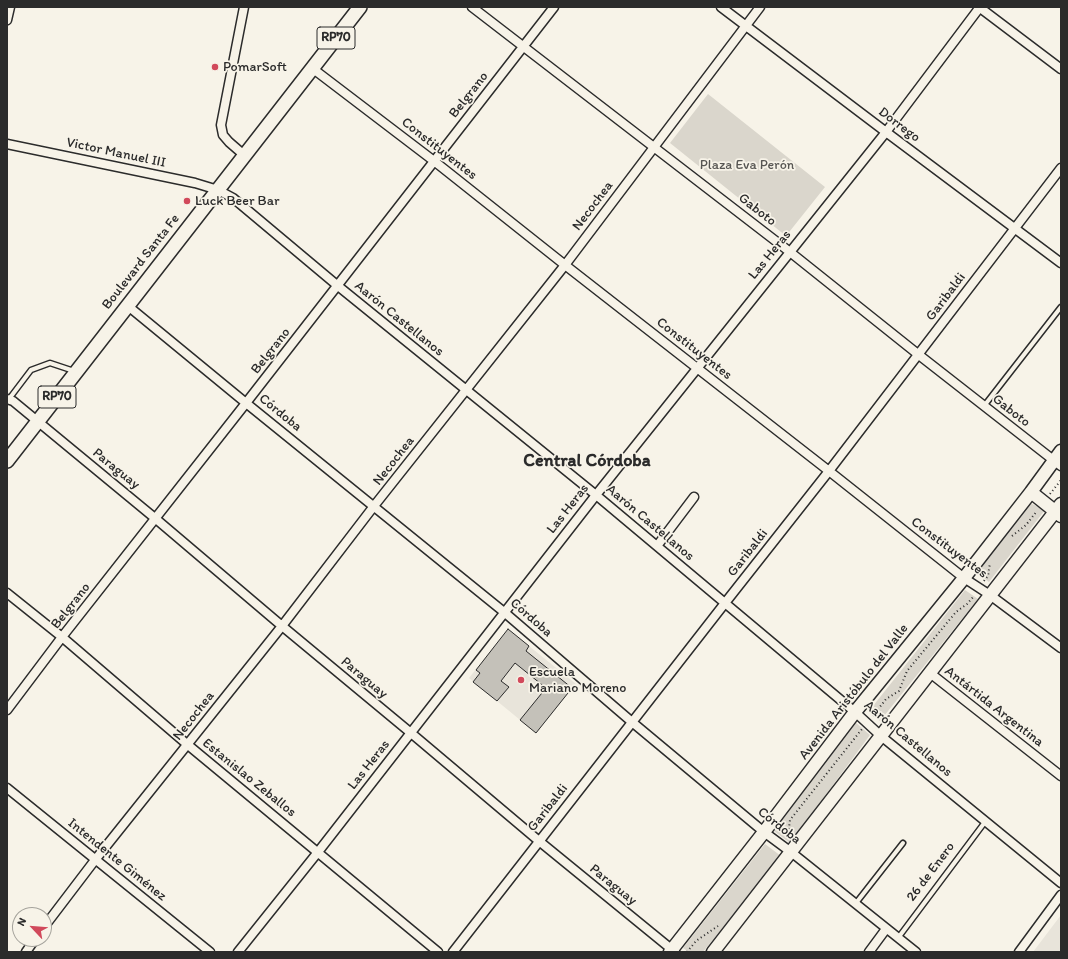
<!DOCTYPE html>
<html>
<head>
<meta charset="utf-8">
<style>
  body { margin:0 }
  #map { position:relative; width:1068px; height:959px; overflow:hidden; background:#f7f3e8; font-family:Itim,sans-serif }
  canvas { display:block }
  .frame { position:absolute; inset:0; border:8px solid #2b2b2b; pointer-events:none }
  .north { position:absolute; left:12px; top:907px; width:40px; height:40px; box-sizing:border-box; background:#f7f3e8; border:1px solid #a5a39c; border-radius:50%; rotate:296deg; font-size:11px; font-weight:700; line-height:16px; text-align:center; color:#2b2b2b }
  .north::after { content:''; display:block; margin:auto; width:14px; height:18px; background:#d1495b; clip-path:polygon(50% 0,100% 100%,50% 72%,0 100%) }
</style>
</head>
<body>
<div id="map">
<canvas width="1068" height="959"></canvas>
<div class="frame"></div>
<div class="north">N</div>
</div>
<script>
const context = document.querySelector('canvas').getContext('2d');
context.lineJoin = 'round';
function paint(path, color) { context.fillStyle = color; context.fill(path, 'evenodd'); }
const poly = rows => new Path2D(rows.map(r => 'M' + r).join(''));
function stroke(path, color, width, dash) { context.strokeStyle = color; context.lineWidth = width; context.lineCap = dash ? 'butt' : 'round'; context.setLineDash(dash || []); context.stroke(path); }
function write(font, color, halo, rows, align = 'center') {
  context.font = font + ' Itim,sans-serif'; context.lineWidth = 3.5; context.setLineDash([]); context.textBaseline = 'middle'; context.strokeStyle = halo; context.fillStyle = color; for (const [text, x, y, turn = 0] of rows) {
    context.save(); context.translate(x, y); context.rotate((+turn || 0) * Math.PI / 180); context.textAlign = isNaN(turn) ? turn : align; if (halo) context.strokeText(text, 0, 0); context.fillText(text, 0, 0); context.restore();
  }
}
paint(poly([
  [508,629,576,684,536,733,469,678],
  [1061,915,1061,952,1033,952]
]), '#e8e4da');
paint(poly([
  [708,94,825,187,786,236,670,143],
  [1030,503,1045,510,989,582,976,572],
  [965,590,978,599,880,721,869,711],
  [855,722,870,735,790,843,774,831],
  [765,844,781,856,703,952,689,952,683,948]
]), '#dad6cc');
const building = poly([
  [508,629,529,646,526,651,572,688,536,733,520,720,546,688,515,663,501,681,509,687,497,701,473,682,480,673,476,670,508,629]
]);
paint(building, '#c4c1b9');
stroke(building, '#2b2b2b', 1);
const lane = poly([
  [9,399,31,370,50,363,74,371],
  [984,406,1061,307],
  [856,903,903,843],
  [898,938,985,822]
]);
const street = poly([
  [244,7,221,125,223,135,229,142,244,155],
  [472,7,790,252,919,355,1061,466],
  [721,7,886,132,1061,263],
  [979,7,1061,69],
  [7,20,10,7],
  [312,68,434,161,565,265,829,471,964,578,990,595,1061,648],
  [7,144,195,183,218,190,233,198,338,286,596,495,855,712,881,736,1061,883],
  [128,306,246,403,504,612,632,722,764,832,791,852,916,952],
  [7,399,13,401,156,519,282,626,411,733,539,841,675,952],
  [657,546,694,497],
  [7,593,62,637,188,745,438,952],
  [930,673,1061,776],
  [7,710,62,637,246,403,554,7],
  [7,788,210,952],
  [44,927,95,860,282,626,374,506,565,265,760,7],
  [26,952,35,939],
  [238,952,318,852,596,495,886,132,980,7],
  [453,952,725,603,829,471,1061,168],
  [869,952,886,929],
  [1019,952,1061,895]
]);
const secondary = poly([
  [1031,492,1061,516],
  [670,952,764,832,855,712,964,578,1031,492,1061,451],
  [713,952,1061,504]
]);
const primary = poly([
  [7,461,360,7]
]);
stroke(lane, '#2b2b2b', 7);
stroke(street, '#2b2b2b', 11);
stroke(secondary, '#2b2b2b', 15);
stroke(primary, '#2b2b2b', 16);
stroke(poly([
  [1050,494,1061,480],
  [1012,536,1026,525,1037,511],
  [984,581,988,576,990,563],
  [873,716,886,699,899,691,907,671,956,612,967,604,974,596],
  [787,837,788,835,790,820,862,729],
  [687,952,696,941,718,926]
]), '#2b2b2b', 2, [1, 3]);
stroke(lane, '#f7f3e8', 4);
stroke(street, '#f7f3e8', 8);
stroke(secondary, '#f7f3e8', 12);
stroke(primary, '#f7f3e8', 13);
for (const [x, y, r, color] of [
  [215,67,4,"#d1495b"],
  [187,201,4,"#d1495b"],
  [521,680,4,"#d1495b"]
]) { const dot = new Path2D(); dot.arc(x, y, r, 0, 2 * Math.PI); context.fillStyle = color; context.fill(dot); stroke(dot, '#f7f3e8', 1.5); }
for (const [x, y, w] of [
  [336,38,38],
  [57,397,38]
]) { const box = new Path2D(); box.roundRect(x - w / 2, y - 11, w, 22, 3); context.fillStyle = '#f7f3e8'; context.fill(box); stroke(box, '#2b2b2b', 1); }
write('bold 13px', '#2b2b2b', null, [
  ["RP70",336,38],
  ["RP70",57,397]
]);
write('14px', '#2b2b2b', '#f7f3e8', [
  ["PomarSoft",223,67],
  ["Luck Beer Bar",195,201],
  ["Escuela",529,672],
  ["Mariano Moreno",529,688]
], 'left');
write('14px', '#2b2b2b', '#f7f3e8', [
  ["Belgrano",469,95,-52],
  ["Dorrego",899,125,37],
  ["Constituyentes",439,149,38],
  ["Victor Manuel III",116,153,12],
  ["Necochea",593,206,-53],
  ["Gaboto",757,210,38],
  ["Las Heras",770,255,-51],
  ["Boulevard Santa Fe",141,262,-52],
  ["Garibaldi",946,297,-53],
  ["Aarón Castellanos",399,319,39],
  ["Constituyentes",694,349,38],
  ["Belgrano",271,351,-52],
  ["Gaboto",1011,411,38],
  ["Córdoba",280,413,39],
  ["Necochea",394,461,-52],
  ["Paraguay",116,469,39],
  ["Las Heras",568,509,-52],
  ["Aarón Castellanos",650,523,40],
  ["Constituyentes",949,548,37],
  ["Garibaldi",748,553,-52],
  ["Belgrano",71,606,-52],
  ["Córdoba",531,618,41],
  ["Paraguay",364,678,40],
  ["Avenida Aristóbulo del Valle",854,692,-52],
  ["Antártida Argentina",994,707,38],
  ["Necochea",194,716,-52],
  ["Aarón Castellanos",908,739,40],
  ["Las Heras",369,765,-52],
  ["Estanislao Zeballos",249,778,39],
  ["Garibaldi",548,808,-52],
  ["Córdoba",779,826,38],
  ["Intendente Giménez",117,860,39],
  ["26 de Enero",931,872,-53],
  ["Paraguay",613,885,39]
]);
write('14px', '#575653', '#f7f3e8', [
  ["Plaza Eva Perón",747,165]
]);
write('bold 18px', '#2b2b2b', '#f7f3e8', [
  ["Central Córdoba",587,461]
]);
</script>
</body>
</html>
